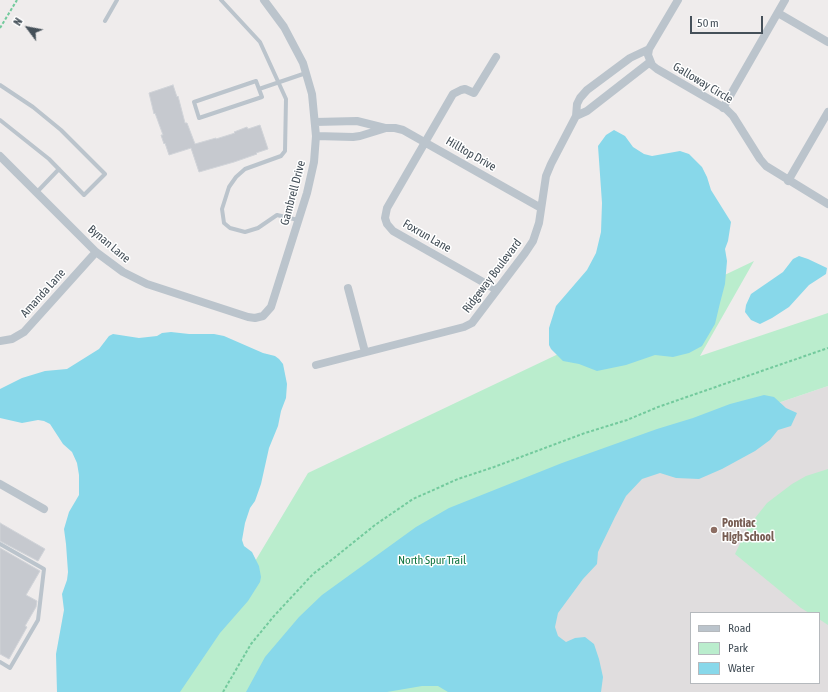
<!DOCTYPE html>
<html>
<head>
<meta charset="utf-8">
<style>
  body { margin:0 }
  #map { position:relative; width:828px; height:692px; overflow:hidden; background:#efecec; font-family:"Asap Condensed",sans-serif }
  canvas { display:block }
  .legend { position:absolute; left:690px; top:612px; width:130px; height:72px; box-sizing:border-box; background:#fff; border:1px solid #b5b9bd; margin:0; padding:5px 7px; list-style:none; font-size:12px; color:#455059 }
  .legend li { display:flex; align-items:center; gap:8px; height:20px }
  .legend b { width:20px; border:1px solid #b5b9bd }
  .north { position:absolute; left:8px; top:8px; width:40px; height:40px; -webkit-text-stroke:3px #fff; paint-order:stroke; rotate:302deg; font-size:11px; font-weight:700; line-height:16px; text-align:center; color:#455059 }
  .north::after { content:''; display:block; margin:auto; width:14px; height:18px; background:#455059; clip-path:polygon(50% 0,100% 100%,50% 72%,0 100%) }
  .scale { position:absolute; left:690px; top:16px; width:73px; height:18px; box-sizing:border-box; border:2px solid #455059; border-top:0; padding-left:5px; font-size:12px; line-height:14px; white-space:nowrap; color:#455059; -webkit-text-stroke:3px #fff; paint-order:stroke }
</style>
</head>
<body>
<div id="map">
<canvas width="828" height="692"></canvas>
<ul class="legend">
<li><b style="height:5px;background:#bbc4cc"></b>Road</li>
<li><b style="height:11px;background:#baedcd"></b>Park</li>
<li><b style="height:11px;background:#88d8ea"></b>Water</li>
</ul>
<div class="north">N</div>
<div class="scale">50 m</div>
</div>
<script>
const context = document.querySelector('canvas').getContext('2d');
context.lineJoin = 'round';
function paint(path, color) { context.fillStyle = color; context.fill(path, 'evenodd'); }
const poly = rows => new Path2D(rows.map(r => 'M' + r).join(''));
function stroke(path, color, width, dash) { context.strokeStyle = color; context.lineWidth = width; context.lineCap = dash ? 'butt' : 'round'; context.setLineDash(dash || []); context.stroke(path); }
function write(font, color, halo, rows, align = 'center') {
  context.font = font + ' "Asap Condensed",sans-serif'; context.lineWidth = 3; context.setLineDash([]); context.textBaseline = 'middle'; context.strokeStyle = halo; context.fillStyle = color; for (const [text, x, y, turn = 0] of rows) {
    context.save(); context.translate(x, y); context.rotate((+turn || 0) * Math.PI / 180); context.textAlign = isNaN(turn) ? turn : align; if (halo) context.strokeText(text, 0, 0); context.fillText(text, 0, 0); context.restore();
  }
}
paint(poly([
  [828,386,828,692,509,692,648,447],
  [691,613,819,613,819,683,691,683]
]), '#e0ddde');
paint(poly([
  [754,261,700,356,828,313,828,386,648,447,509,692,164,692,215,628,308,473],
  [828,469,828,625,819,619,819,613,809,613,801,608,735,554,748,527,767,503,792,484,806,476]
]), '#baedcd');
paint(poly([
  [614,130,625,136,633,147,644,154,652,156,680,151,689,154,702,167,707,177,711,190,731,222,728,241,725,249,727,261,725,284,720,303,715,324,702,346,689,353,673,357,655,355,626,365,597,371,579,364,563,361,551,349,549,345,549,328,556,306,587,270,596,253,601,232,602,203,598,146,606,135],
  [799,256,808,259,827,268,826,274,809,285,789,307,772,318,760,324,751,320,745,312,746,305,751,294,783,272,793,259],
  [171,332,189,334,214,334,224,336,263,353,275,356,279,359,283,364,287,384,286,398,281,411,278,426,269,448,261,484,255,501,250,508,245,523,242,540,244,546,252,552,259,566,261,577,260,582,248,601,220,633,180,692,57,692,56,654,64,610,62,594,67,580,68,572,66,544,64,529,69,512,79,495,79,475,77,463,72,452,63,444,50,424,44,421,38,420,22,423,0,418,0,389,22,378,45,371,67,369,99,349,109,336,113,334,139,338,157,336,162,333],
  [764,395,774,397,786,408,797,413,791,426,778,430,770,440,755,451,722,469,699,479,676,478,660,473,642,479,626,496,615,517,598,552,597,564,583,579,558,613,555,627,558,636,566,642,575,638,585,637,594,644,599,659,603,677,601,692,448,692,438,686,422,686,387,692,246,692,265,657,299,617,322,595,416,527,449,508,562,463,657,429,693,418,730,404]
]), '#88d8ea');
const building = poly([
  [173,85,177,97,178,96,185,123,187,123,195,144,216,138,216,139,235,133,234,132,247,127,248,129,260,125,268,149,256,153,257,154,234,162,199,172,191,148,169,155,165,143,164,144,161,135,163,135,155,113,154,114,149,93,173,85],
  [0,523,45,549,38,561,0,541,0,523],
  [0,548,40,571,26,595,37,601,36,607,25,626,27,627,9,659,0,654,0,548]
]);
paint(building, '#c6c9cf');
stroke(building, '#d0d3d8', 1);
stroke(poly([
  [0,28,17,0],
  [223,692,251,644,274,616,313,574,334,558,375,525,413,499,458,479,494,467,585,433,627,420,658,407,828,348]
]), '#73ca9d', 2, [3, 2]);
stroke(poly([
  [221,0,260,42,286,99,285,151,281,156,245,169,236,177,229,187,222,209,224,223,230,228,245,232,258,228,277,215,298,220],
  [105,21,117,0],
  [256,81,262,97,199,118,194,102,256,81],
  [0,85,33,107,61,130,105,174,84,195,49,159,0,120],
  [259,89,306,73],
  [37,192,59,169],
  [0,544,44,569,38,620,10,668,0,662]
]), '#bbc4cc', 4);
stroke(poly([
  [678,0,649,49,648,55,652,65,657,69,726,109,733,116,760,159,766,166,828,204],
  [778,13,828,42],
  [496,57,474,93,465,89,461,90,453,94,387,208,385,218,387,224,393,231,497,290],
  [723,108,785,0],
  [576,116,587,111,650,62],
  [315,122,357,121,385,128],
  [316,136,353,137,360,136,386,128,395,128,403,130,541,208],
  [0,156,96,252,123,272,147,284,248,317,255,318,263,316,271,307,307,193,314,162,316,136,312,94,303,63,284,27,264,0],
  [788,181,828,112],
  [348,288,365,352],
  [0,341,12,339,24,332,96,252],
  [316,365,464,327,472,323,525,253,533,241,539,223,546,176,551,164,576,116,577,104,580,98,587,90,630,58,649,49],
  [0,484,44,509]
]), '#bbc4cc', 8);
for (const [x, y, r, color] of [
  [714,530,4,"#8d6e63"]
]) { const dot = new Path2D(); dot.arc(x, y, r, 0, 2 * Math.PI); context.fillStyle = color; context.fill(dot); stroke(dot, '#fff', 1.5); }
write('12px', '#455059', '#fff', [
  ["Galloway Circle",703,83,31],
  ["Hilltop Drive",471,154,30],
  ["Gambrell Drive",293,193,-75],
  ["Foxrun Lane",427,236,30],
  ["Bynan Lane",109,244,40],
  ["Ridgeway Boulevard",492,276,-53],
  ["Amanda Lane",43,293,-48]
]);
write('bold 12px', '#785e54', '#fff', [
  ["Pontiac",722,523],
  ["High School",722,537]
], 'left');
write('12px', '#187946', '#fff', [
  ["North Spur Trail",432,560]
]);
</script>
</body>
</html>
